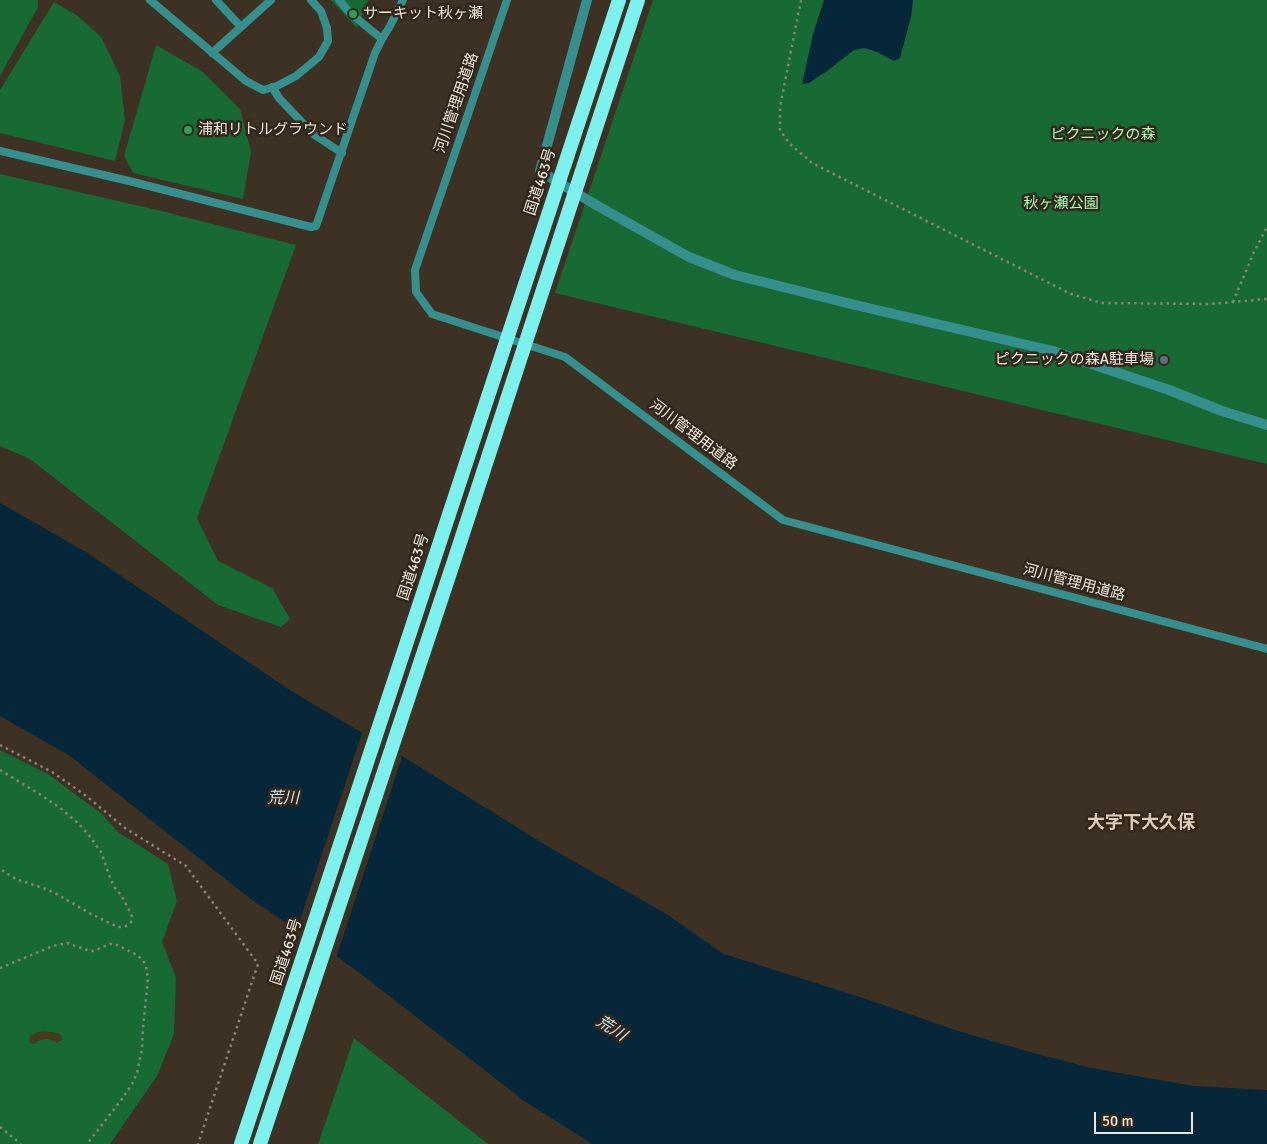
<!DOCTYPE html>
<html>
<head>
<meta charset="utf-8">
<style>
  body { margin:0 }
  #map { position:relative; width:1267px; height:1144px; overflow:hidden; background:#3c3122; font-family:Signika,sans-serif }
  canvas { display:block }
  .scale { position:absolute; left:1094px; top:1112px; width:99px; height:22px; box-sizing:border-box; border:2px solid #ede6dc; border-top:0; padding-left:6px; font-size:15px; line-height:18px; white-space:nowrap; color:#ede6dc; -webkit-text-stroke:4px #322718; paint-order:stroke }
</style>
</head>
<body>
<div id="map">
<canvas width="1267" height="1144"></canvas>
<div class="scale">50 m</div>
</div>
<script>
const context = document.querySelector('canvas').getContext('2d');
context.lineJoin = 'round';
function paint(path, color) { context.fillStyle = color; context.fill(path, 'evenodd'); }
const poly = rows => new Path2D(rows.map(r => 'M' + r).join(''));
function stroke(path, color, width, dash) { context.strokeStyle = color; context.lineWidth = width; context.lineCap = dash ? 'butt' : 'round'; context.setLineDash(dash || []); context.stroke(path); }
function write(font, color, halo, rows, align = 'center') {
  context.font = font + ' Signika,"Noto Sans JP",sans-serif'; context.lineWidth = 5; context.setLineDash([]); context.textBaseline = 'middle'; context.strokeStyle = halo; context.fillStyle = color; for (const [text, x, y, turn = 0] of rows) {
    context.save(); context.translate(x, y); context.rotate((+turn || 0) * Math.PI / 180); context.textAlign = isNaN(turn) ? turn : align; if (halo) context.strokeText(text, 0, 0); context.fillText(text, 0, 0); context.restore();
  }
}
paint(poly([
  [0,0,38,0,38,7,0,76],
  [331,0,368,0,357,28],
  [653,0,1267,0,1267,464,555,293],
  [54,2,78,16,101,37,120,76,125,120,115,161,0,133,0,90],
  [156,45,203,72,240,109,251,152,243,199,133,173,124,156],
  [0,174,157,210,296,245,197,518,218,561,272,588,290,619,281,627,218,605,30,459,0,446],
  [0,750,48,774,102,814,118,832,168,864,177,901,162,942,176,978,174,1034,157,1076,110,1144,0,1144],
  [354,1038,488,1144,318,1144]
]), '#176a34');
paint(poly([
  [43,1031,51,1032,60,1034,62,1037,62,1040,57,1043,49,1039,45,1039,38,1041,34,1044,30,1043,29,1040,31,1035,38,1032]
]), '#433b1b');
paint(poly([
  [824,0,913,0,911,17,900,58,894,61,877,52,864,48,854,50,827,71,809,83,802,84,813,34],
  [0,503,86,552,291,691,402,756,552,849,663,912,724,954,866,999,955,1030,1026,1051,1091,1068,1193,1086,1267,1090,1267,1144,592,1144,523,1100,361,974,332,953,252,900,70,756,0,716]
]), '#062639');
paint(poly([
  [363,730,403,754,336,958,296,932]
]), '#3c3122');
stroke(poly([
  [801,0,780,107,780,130,789,143,812,163,1071,294,1102,303,1210,304,1267,299],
  [1233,302,1254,252,1267,227],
  [0,745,52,772,85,795,125,828,186,866,258,964,198,1144],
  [0,770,41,795,60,808,78,823,88,834,101,852,111,880,115,888,121,895,129,910,132,916,131,922,128,925,124,927,118,927,91,914,55,893,43,888,16,879,0,869],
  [0,968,53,946,67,943,90,951,94,951,110,944,115,944,137,955,143,960,146,966,148,979,143,1028,142,1049,137,1073,132,1084,122,1099,87,1144],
  [0,1127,21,1144]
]), '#8c8276', 2.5, [2.5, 4]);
stroke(poly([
  [150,0,246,81,263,90,277,86,296,76,319,57,328,41,327,28,321,11,311,0],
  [216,0,241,27],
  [339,0,350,13,382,39],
  [507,0,415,270,416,292,432,314,565,357,783,520,1267,649],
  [212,53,271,0],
  [272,87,279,98,313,134,342,153],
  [0,151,129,181,311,227,316,226,375,53,382,39,390,26,403,0]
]), '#35908d', 8);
stroke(poly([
  [587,0,540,171,596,205]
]), '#35908d', 10);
stroke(poly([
  [596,205,689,257,735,275,851,304,1053,351,1169,390,1222,411,1267,425]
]), '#35908d', 10);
stroke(poly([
  [241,1144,619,0],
  [260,1144,451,570,638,0]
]), '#7cf1ed', 14);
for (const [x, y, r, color] of [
  [353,14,5,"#2e9e5b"],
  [188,130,5,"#2e9e5b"],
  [1164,360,5,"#5c6f8a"]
]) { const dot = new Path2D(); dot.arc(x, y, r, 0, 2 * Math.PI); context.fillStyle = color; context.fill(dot); stroke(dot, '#322718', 2); }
write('15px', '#ede6dc', '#322718', [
  ["サーキット秋ヶ瀬",363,14],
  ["浦和リトルグラウンド",198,130],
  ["ピクニックの森A駐車場",1154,360,"right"]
], 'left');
write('15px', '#ede6dc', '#322718', [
  ["河川管理用道路",457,103,-71],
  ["国道463号",541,182,-72],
  ["河川管理用道路",693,435,37],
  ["国道463号",414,567,-72],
  ["河川管理用道路",1074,583,15],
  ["国道463号",287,952,-72]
]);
write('15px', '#a4fcb7', '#322718', [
  ["ピクニックの森",1103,135],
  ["秋ヶ瀬公園",1061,204]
]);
write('italic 16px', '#cde3f3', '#322718', [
  ["荒川",283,799],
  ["荒川",611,1029,33]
]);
write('bold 18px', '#daccb9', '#322718', [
  ["大字下大久保",1141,823]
]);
</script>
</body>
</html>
